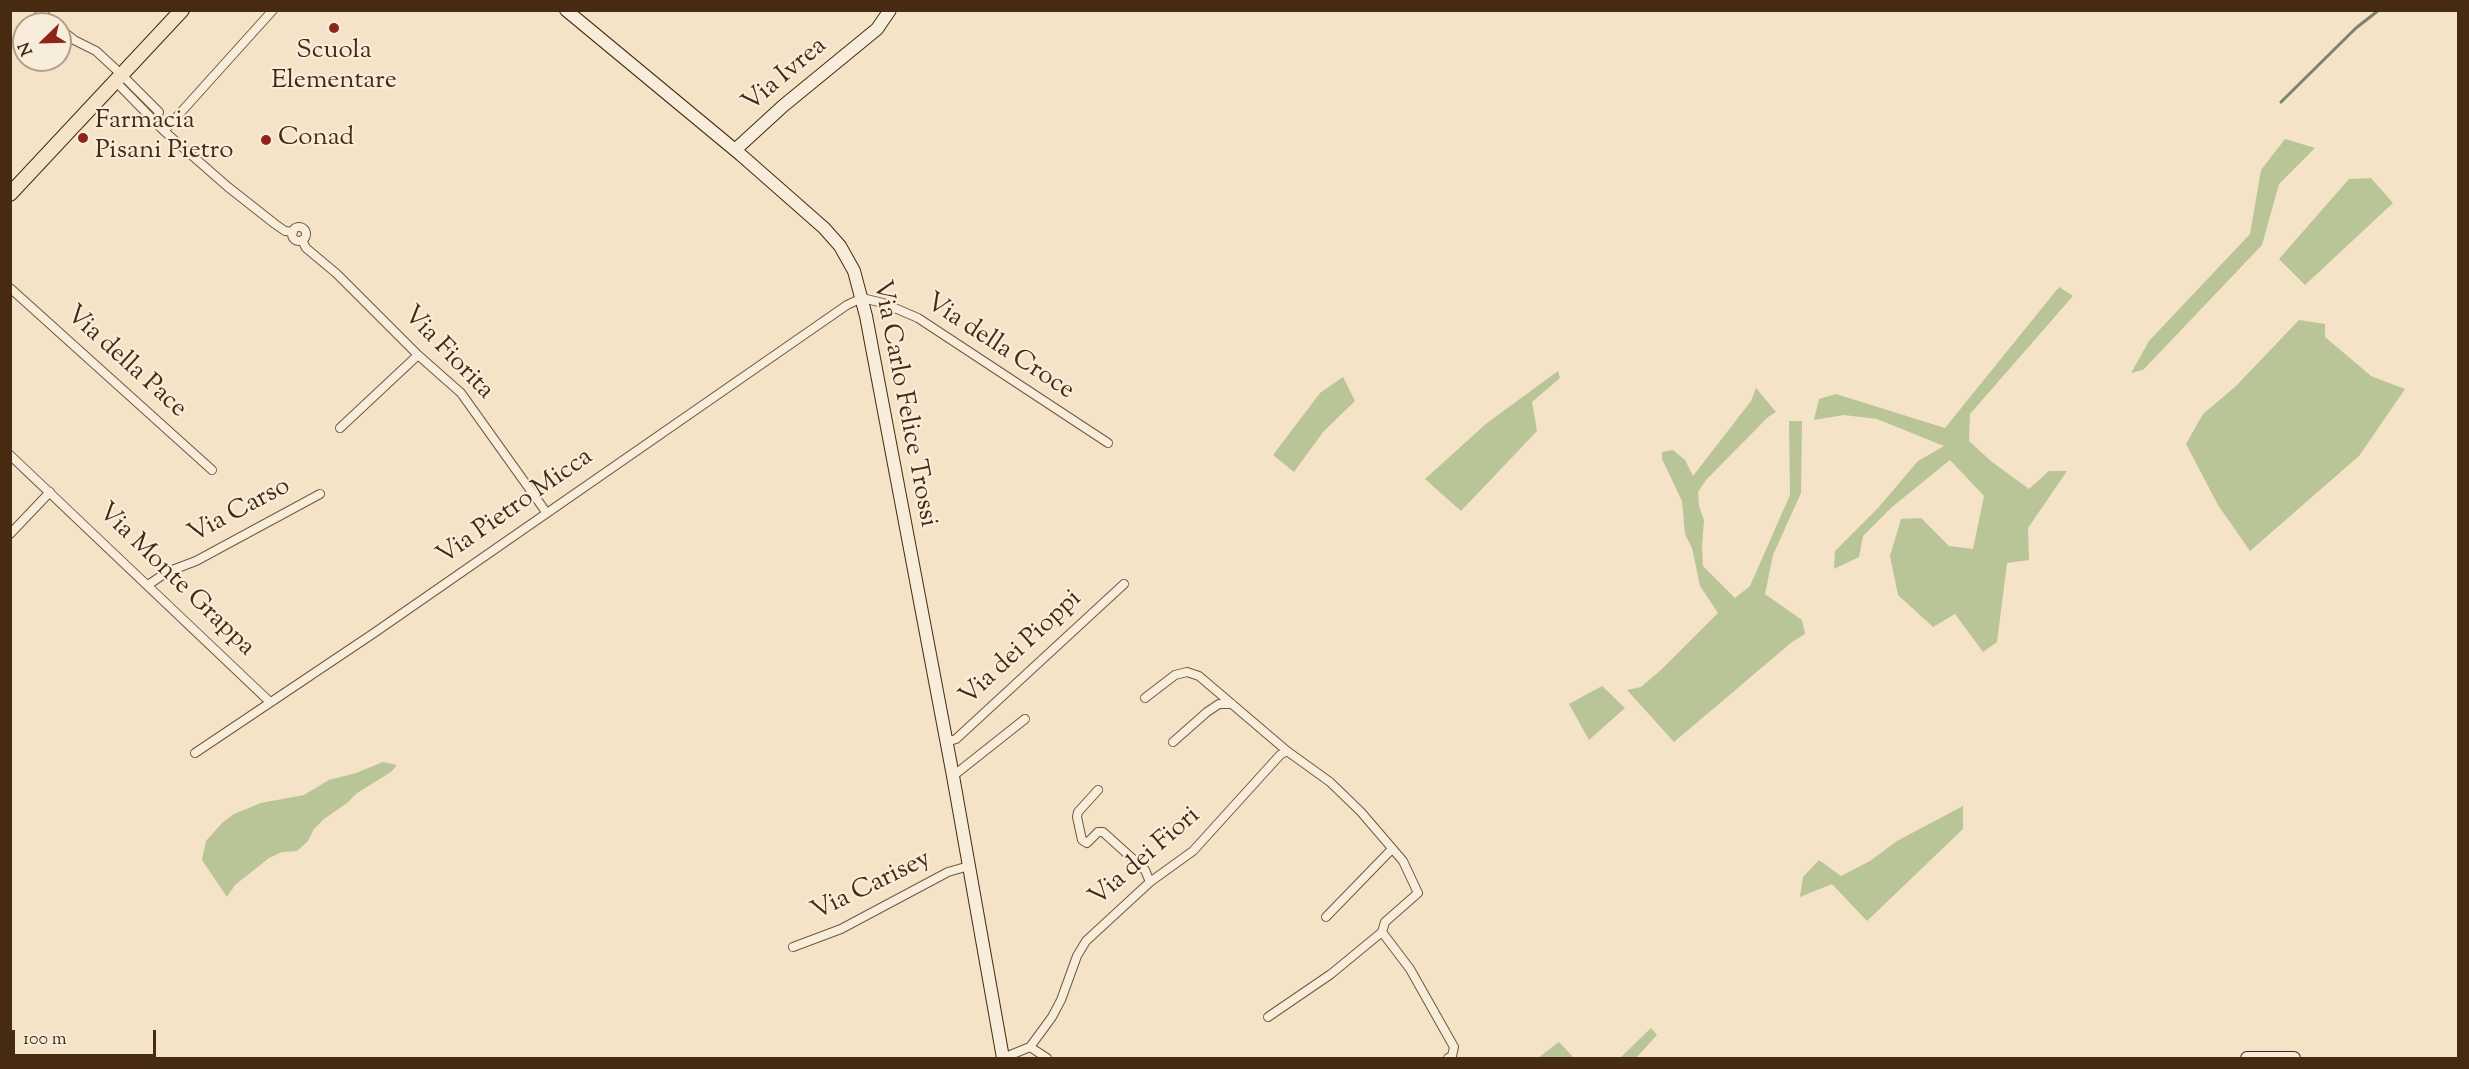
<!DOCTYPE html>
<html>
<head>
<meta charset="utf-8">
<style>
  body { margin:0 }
  #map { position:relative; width:2469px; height:1069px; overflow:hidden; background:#f4e3c6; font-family:"Sorts Mill Goudy",serif }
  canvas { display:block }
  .frame { position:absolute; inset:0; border:12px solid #462a12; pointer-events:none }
  .north { position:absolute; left:12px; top:12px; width:60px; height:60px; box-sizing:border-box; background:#f8edda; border:2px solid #b19f8a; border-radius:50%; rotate:247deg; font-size:16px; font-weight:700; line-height:24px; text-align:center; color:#462a12 }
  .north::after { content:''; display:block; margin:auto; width:21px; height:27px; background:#8f2418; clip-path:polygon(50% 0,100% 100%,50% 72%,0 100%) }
  .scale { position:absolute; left:12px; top:1030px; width:144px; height:27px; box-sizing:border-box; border:3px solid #462a12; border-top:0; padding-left:8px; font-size:18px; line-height:21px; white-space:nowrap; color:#462a12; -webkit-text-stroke:4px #f8edda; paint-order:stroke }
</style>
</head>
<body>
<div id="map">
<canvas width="2469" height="1069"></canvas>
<div class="frame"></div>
<div class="north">N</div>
<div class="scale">100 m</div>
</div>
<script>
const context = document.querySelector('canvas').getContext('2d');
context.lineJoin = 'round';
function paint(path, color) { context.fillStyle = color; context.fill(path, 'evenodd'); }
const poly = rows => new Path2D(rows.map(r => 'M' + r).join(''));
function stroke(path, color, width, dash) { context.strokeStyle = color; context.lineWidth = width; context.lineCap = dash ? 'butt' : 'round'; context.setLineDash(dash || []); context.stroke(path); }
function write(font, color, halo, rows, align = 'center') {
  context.font = font + ' "Sorts Mill Goudy",serif'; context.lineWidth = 4.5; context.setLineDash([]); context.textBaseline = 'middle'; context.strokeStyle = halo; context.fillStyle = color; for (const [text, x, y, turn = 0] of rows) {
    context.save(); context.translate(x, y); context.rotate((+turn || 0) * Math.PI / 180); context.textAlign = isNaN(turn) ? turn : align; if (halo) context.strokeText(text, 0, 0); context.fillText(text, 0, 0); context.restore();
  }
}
paint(poly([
  [2285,139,2315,148,2279,184,2262,245,2143,370,2131,373,2149,341,2250,234,2261,170],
  [2371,178,2393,203,2305,285,2279,259,2349,179],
  [2059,287,2073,296,1970,414,1969,441,1992,462,2029,489,2049,471,2067,471,2028,528,2029,560,2007,563,1997,642,1983,652,1955,614,1933,627,1898,595,1890,556,1901,519,1921,518,1949,546,1973,549,1984,496,1950,460,1892,507,1863,536,1859,557,1834,569,1835,551,1878,508,1918,461,1944,446,1877,419,1844,415,1814,420,1819,399,1836,394,1945,428],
  [2299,320,2325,324,2325,337,2371,376,2405,389,2359,456,2250,551,2218,505,2186,444,2203,414,2236,386],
  [1558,371,1560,378,1532,402,1537,431,1461,511,1425,479,1487,423],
  [1343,377,1355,401,1323,432,1294,472,1273,455,1320,393],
  [1756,388,1776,412,1768,417,1706,480,1698,492,1699,506,1704,520,1702,547,1703,566,1735,598,1750,586,1790,495,1789,421,1802,421,1801,493,1773,555,1765,594,1802,620,1805,634,1792,642,1674,742,1627,690,1641,687,1661,670,1718,613,1700,586,1692,548,1685,534,1682,501,1662,459,1662,452,1673,450,1685,460,1693,476,1751,401],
  [1602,686,1625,708,1589,740,1569,704],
  [383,762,397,765,391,772,357,793,347,803,324,819,314,829,308,841,297,851,282,852,269,858,235,885,227,897,202,860,206,841,222,823,234,814,261,803,304,795,329,780,356,773],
  [1963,806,1963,829,1867,921,1832,884,1800,897,1803,877,1819,860,1841,876,1870,861,1897,841],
  [1651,1028,1657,1035,1636,1058,1620,1058],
  [1559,1042,1574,1058,1538,1058]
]), '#b9c497');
stroke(poly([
  [2281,102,2356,28,2379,10]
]), '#7a8371', 3);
const street = poly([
  [39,10,55,24],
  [60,29,74,40,96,51,122,75,159,112,156,123],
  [116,82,164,131,228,187,275,224,285,231,293,232],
  [164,131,273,10],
  '292 234a7 7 0 1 1 14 0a7 7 0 1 1-14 0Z',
  [302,240,306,248,337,274,418,355,461,393,546,512],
  [10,288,212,470],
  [340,428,418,355],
  [10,455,270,702],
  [10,534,50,492],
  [148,585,167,572,196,561,320,494],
  [1145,698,1175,675,1187,672,1199,676,1287,751],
  [946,742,956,739,1124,584],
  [1173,742,1207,712,1219,704,1232,704],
  [195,753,374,633,847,305,862,298,883,303,918,318,1108,443],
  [953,776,1025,719],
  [1098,790,1078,812,1077,817,1082,840,1087,843,1098,832,1103,832,1145,870,1150,882],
  [1326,917,1392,849],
  [793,947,841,929,948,872,969,866],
  [1268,1017,1331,974,1382,932],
  [1030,1047,1047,1058],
  [1003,1058,1030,1047,1052,1017,1061,1000,1077,956,1086,941,1150,882,1193,851,1280,755,1287,751,1330,782,1361,812,1403,861,1418,893,1385,922,1382,932,1410,969,1454,1047,1452,1056,1448,1058]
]);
const secondary = poly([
  [566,10,741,155,824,228,840,246,854,271,866,316,953,776,1003,1058],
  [735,150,783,106,877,29,890,10],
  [2247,1058,2294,1058]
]);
const primary = poly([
  [10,194,182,10]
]);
stroke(street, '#72583f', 10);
stroke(secondary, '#462a12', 14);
stroke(primary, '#462a12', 16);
stroke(street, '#f8edda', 8);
stroke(secondary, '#f8edda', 12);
stroke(primary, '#f4e3c6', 14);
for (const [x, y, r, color] of [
  [334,28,6,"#8f2418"],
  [83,138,6,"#8f2418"],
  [266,140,6,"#8f2418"]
]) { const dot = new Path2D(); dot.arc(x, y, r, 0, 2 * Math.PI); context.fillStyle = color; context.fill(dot); stroke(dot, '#f8edda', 2); }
write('26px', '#462a12', '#f8edda', [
  ["Scuola",334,53,"center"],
  ["Elementare",334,83,"center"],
  ["Farmacia",95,123],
  ["Pisani Pietro",95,153],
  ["Conad",278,140]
], 'left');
write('26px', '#462a12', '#f8edda', [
  ["Via Ivrea",786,76,-40],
  ["Via della Croce",999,348,33],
  ["Via Fiorita",447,354,46],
  ["Via della Pace",125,363,42],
  ["Via Carlo Felice Trossi",903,404,79],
  ["Via Pietro Micca",516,508,-35],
  ["Via Carso",240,512,-28],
  ["Via Monte Grappa",175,581,44],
  ["Via dei Pioppi",1022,649,-43],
  ["Via dei Fiori",1146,858,-41],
  ["Via Carisey",872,887,-26]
]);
</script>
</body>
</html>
